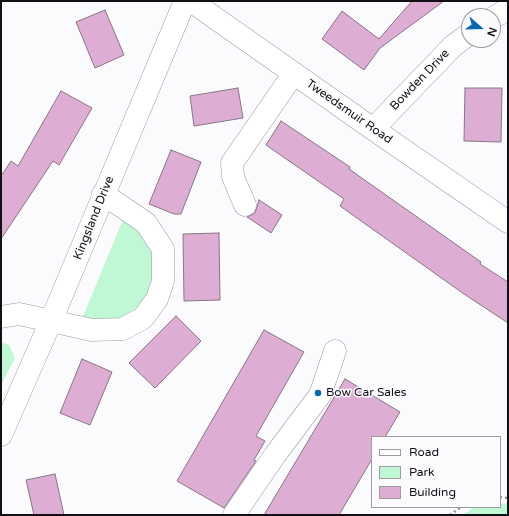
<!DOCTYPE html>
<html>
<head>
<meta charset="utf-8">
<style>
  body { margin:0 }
  #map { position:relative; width:509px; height:516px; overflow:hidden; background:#fbfafd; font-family:"Varela Round",sans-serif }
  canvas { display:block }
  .frame { position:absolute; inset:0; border:2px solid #121016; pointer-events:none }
  .legend { position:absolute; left:371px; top:436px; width:130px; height:72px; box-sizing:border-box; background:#fbfafd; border:1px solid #9e9ca1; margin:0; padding:5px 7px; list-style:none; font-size:12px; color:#121016 }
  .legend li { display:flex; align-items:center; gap:8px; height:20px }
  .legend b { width:20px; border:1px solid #9e9ca1 }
  .north { position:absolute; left:461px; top:8px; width:40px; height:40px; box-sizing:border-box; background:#fbfafd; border:1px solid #9e9ca1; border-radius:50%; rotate:110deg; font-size:11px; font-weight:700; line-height:16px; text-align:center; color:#121016 }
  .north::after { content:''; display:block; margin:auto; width:14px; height:18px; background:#0569b5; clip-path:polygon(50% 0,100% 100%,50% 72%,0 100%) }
</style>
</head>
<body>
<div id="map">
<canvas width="509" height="516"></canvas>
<div class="frame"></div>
<ul class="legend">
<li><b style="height:5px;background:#fff"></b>Road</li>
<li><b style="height:11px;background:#c0f8d6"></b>Park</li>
<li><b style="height:11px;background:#ddadd3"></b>Building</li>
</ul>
<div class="north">N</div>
</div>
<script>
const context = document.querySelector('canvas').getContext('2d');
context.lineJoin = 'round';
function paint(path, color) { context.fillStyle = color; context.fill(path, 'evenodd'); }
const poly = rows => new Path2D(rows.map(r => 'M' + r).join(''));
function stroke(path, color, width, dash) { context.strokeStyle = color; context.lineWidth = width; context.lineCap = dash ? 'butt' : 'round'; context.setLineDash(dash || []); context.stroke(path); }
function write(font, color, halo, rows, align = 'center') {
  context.font = font + ' "Varela Round",sans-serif'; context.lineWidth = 3; context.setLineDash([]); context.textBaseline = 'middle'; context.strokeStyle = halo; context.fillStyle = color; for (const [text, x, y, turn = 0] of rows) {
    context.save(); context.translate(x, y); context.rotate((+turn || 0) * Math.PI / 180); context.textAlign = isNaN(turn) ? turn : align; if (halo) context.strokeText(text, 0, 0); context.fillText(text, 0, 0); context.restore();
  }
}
paint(poly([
  [124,217,159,251,158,278,128,322,81,321],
  [1,342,9,345,15,358,1,385],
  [508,503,508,515,463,515,474,507,500,507,500,504]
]), '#c0f8d6');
const building = poly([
  [412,1,444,1,380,48,364,70,322,39,342,11,379,39,412,1],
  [105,10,124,55,95,68,76,22,105,10],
  [238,88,243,118,194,126,190,96,238,88],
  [465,88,502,88,501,142,464,141,465,88],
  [61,91,92,108,59,165,53,161,1,239,1,176,11,161,18,166,61,91],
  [281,121,350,167,349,169,481,262,480,264,508,282,508,323,464,294,340,206,344,199,266,145,281,121],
  [171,150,201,162,181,214,174,214,149,204,171,150],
  [259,200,282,215,271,233,247,217,255,213,259,200],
  [219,233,220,300,184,301,183,234,219,233],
  [176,316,201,341,155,388,129,363,176,316],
  [264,330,304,352,256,436,265,441,254,460,256,461,224,508,177,481,264,330],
  [82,359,112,372,90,425,60,413,82,359],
  [345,379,400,412,385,437,372,437,372,459,339,515,264,515,345,379],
  [55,474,64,515,34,515,26,480,55,474]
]);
paint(building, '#ddadd3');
stroke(building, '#867783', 1);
const minor = poly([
  [191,1,373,129,508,222],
  [493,18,508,9],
  [373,129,453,46,469,34],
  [245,205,233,177,232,163,294,73],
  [1,317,19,314,92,330,123,329,143,318,157,299,163,281,163,249,146,223,103,194],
  [1,435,51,321,185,1],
  [234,515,275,455,320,395,335,351]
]);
stroke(minor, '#9d97a8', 23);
stroke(poly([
  [500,497,508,498],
  [450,515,461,507]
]), '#929195', 2.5, [2, 3]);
stroke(minor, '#fff', 22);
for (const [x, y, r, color] of [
  [318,393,4,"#0569b5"]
]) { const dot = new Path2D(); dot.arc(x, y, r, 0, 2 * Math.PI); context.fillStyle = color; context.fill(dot); stroke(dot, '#fbfafd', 1.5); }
write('12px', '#121016', '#fbfafd', [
  ["Bowden Drive",420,80,-46],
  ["Tweedsmuir Road",349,112,35],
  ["Kingsland Drive",94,218,-68]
]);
write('12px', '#121016', '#fbfafd', [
  ["Bow Car Sales",326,393]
], 'left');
</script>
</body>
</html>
